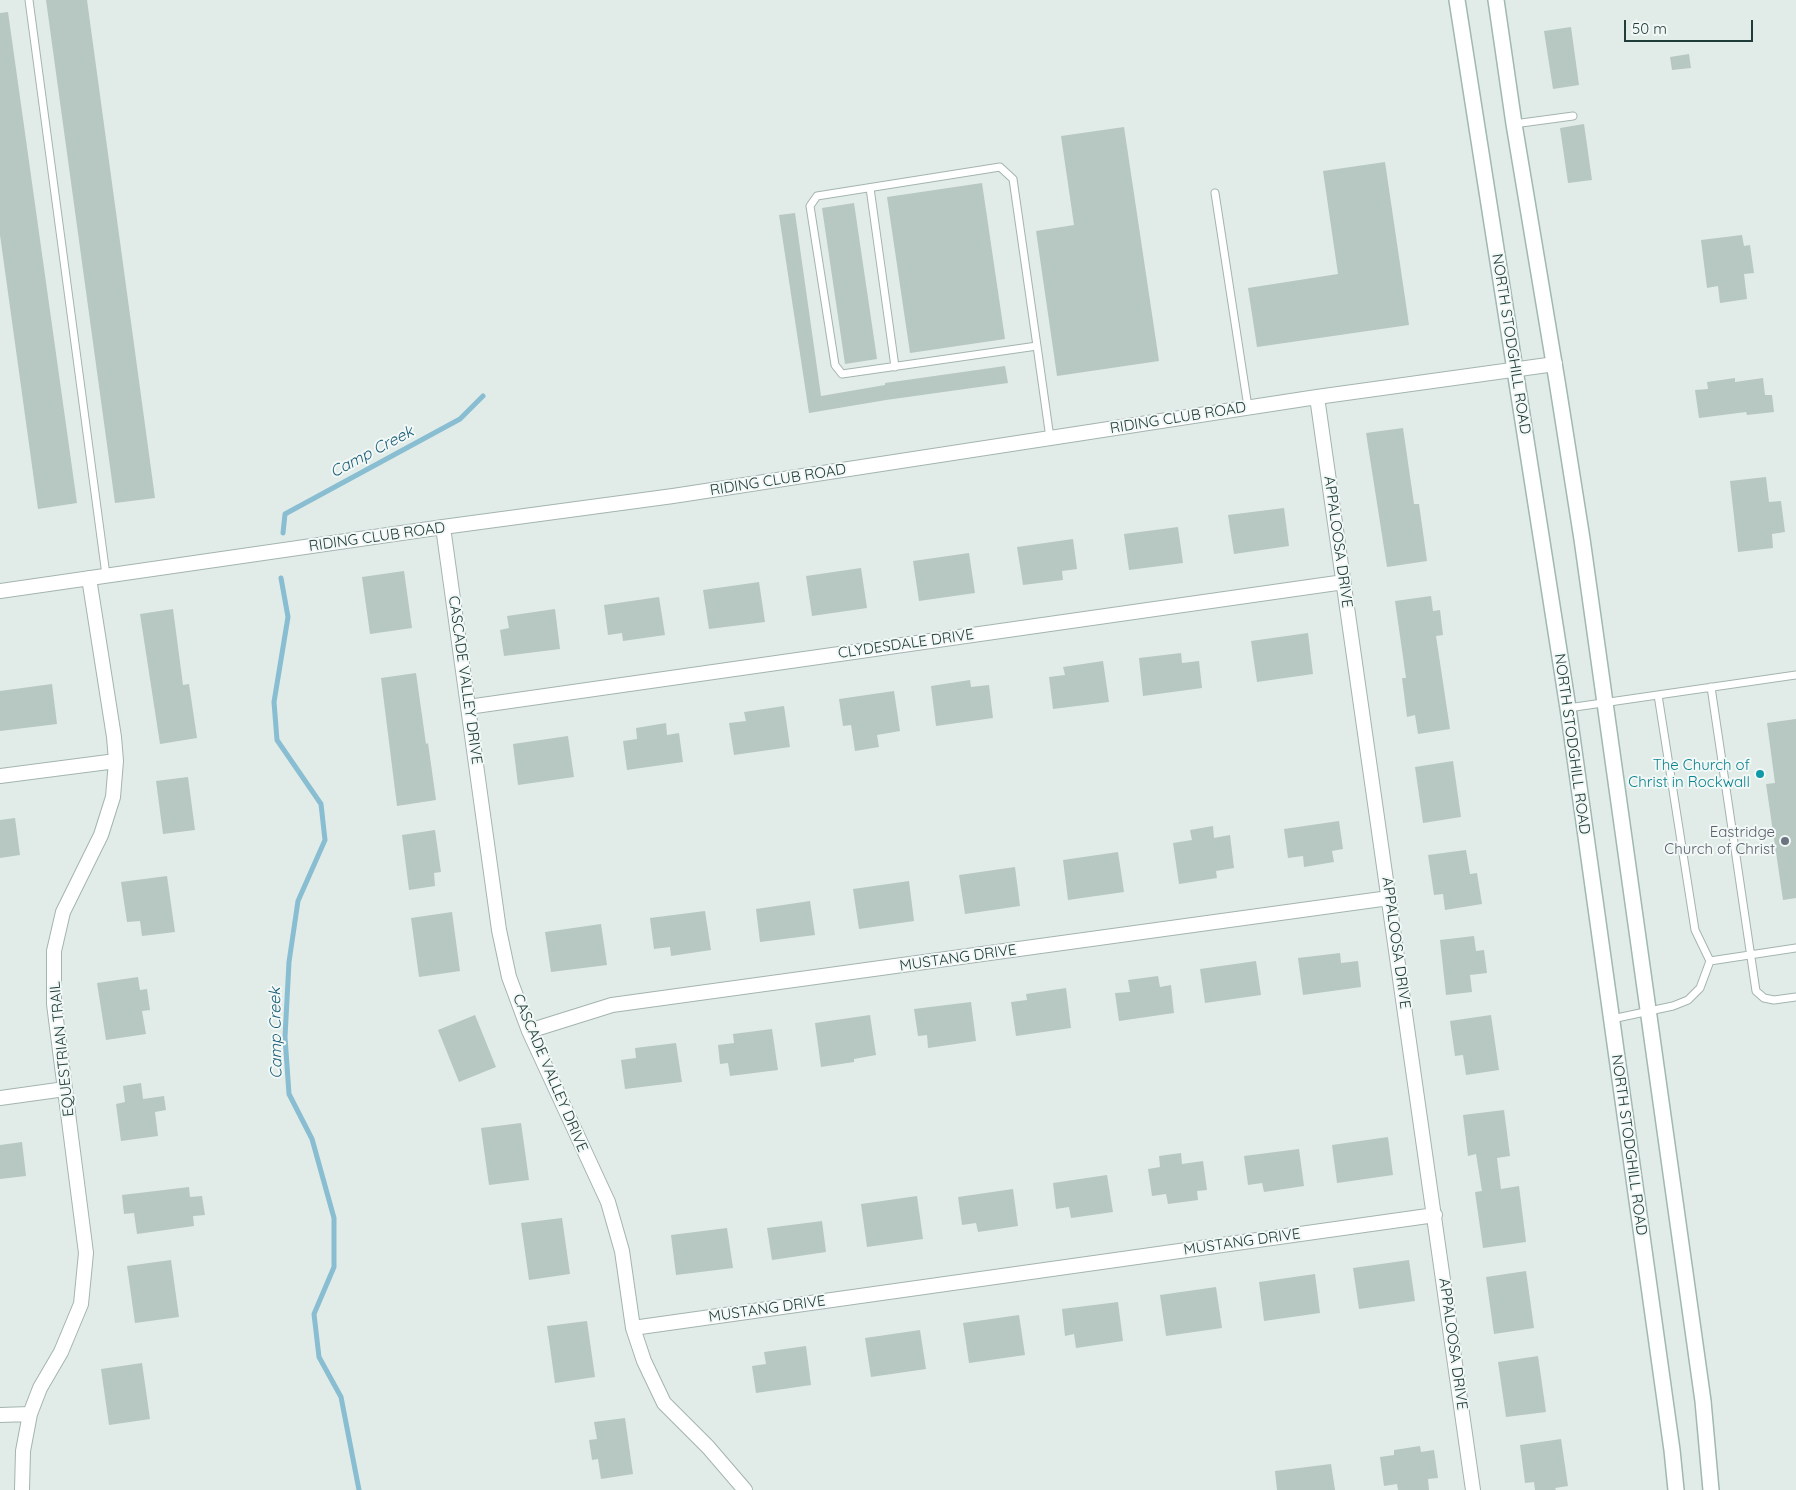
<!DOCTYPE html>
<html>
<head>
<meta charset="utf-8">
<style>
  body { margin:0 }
  #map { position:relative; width:1796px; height:1490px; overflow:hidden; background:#e1ece8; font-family:Quicksand,sans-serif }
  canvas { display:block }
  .scale { position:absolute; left:1624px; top:20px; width:129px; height:22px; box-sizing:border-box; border:2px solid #213d39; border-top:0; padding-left:6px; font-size:15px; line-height:18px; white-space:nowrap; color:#213d39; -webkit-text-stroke:4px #f2f8f6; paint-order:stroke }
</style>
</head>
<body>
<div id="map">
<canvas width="1796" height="1490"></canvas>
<div class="scale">50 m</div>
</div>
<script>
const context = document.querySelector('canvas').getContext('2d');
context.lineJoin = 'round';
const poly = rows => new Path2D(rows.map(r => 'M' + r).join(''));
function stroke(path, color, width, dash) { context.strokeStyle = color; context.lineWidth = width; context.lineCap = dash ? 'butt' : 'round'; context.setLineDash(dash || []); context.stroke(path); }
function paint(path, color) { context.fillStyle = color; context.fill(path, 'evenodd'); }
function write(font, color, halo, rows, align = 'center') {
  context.font = font + ' Quicksand,sans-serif'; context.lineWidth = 4; context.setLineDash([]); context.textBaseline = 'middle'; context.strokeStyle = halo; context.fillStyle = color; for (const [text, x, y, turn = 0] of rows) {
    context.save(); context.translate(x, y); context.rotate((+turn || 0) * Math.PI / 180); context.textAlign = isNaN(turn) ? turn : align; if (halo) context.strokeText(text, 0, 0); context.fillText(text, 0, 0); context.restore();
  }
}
stroke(poly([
  [283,533,285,514,460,419,483,396],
  [281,578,288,617,274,702,277,740,321,804,325,840,298,901,289,962,285,1037,289,1094,312,1139,334,1218,334,1267,314,1314,319,1357,341,1397,359,1490]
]), '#89bdd1', 5);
paint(poly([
  [46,0,87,0,155,498,115,503],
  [8,12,77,503,38,509,0,235,0,13],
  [1571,27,1579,85,1553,89,1544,31],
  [1689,54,1691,68,1672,70,1670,57],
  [1584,124,1592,180,1568,183,1560,128],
  [1124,127,1159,361,1057,376,1036,231,1074,225,1061,136],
  [1385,162,1409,325,1257,347,1248,288,1338,274,1323,171],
  [982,183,1005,339,910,353,887,197],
  [854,203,877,359,845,364,822,208],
  [795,213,821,396,885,385,885,383,1005,366,1008,383,886,400,809,413,779,215],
  [1742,235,1744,246,1750,245,1754,273,1744,274,1747,299,1720,303,1718,286,1707,288,1701,240],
  [1735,378,1735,382,1763,378,1765,395,1772,395,1774,412,1747,415,1746,412,1699,418,1695,390,1708,389,1707,382],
  [1403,428,1414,504,1419,504,1427,561,1387,567,1366,433],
  [1766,477,1769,502,1781,501,1785,532,1772,534,1773,548,1738,552,1730,481],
  [1284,508,1289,546,1234,554,1228,515],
  [1178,527,1183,563,1129,570,1124,534],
  [1073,539,1077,569,1062,571,1063,580,1023,585,1017,547],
  [969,553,975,593,919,601,913,561],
  [861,568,867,608,812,616,806,576],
  [404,571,412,628,370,634,362,577],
  [759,582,765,622,709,629,703,590],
  [1431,596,1433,611,1440,610,1443,635,1436,636,1450,729,1418,734,1415,715,1407,717,1402,678,1406,678,1395,601],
  [659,597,665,635,623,641,622,633,608,635,604,605],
  [173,609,183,685,189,684,197,738,160,744,140,614],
  [555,609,560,649,504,656,500,630,509,628,507,616],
  [1308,633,1313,674,1257,682,1251,641],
  [1181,653,1182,663,1199,661,1202,688,1143,696,1139,658],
  [1103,661,1109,702,1053,709,1049,677,1065,675,1063,667],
  [416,673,426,744,428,743,436,800,397,806,381,678],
  [970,680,971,687,989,685,993,718,936,726,931,686],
  [52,684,57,724,0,731,0,691],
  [894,691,900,731,877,735,879,747,855,751,851,725,843,726,839,699],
  [784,706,790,747,734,755,729,723,746,721,744,712],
  [1796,719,1796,898,1783,900,1766,784,1775,783,1767,723],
  [666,723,667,735,679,733,683,762,627,770,623,741,637,739,636,728],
  [568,736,574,777,518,785,513,744],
  [1453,761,1461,817,1423,823,1415,767],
  [188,777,195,830,163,834,156,781],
  [15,818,20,855,0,858,0,820],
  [1339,821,1343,849,1332,851,1334,862,1304,867,1303,856,1288,858,1284,829],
  [1213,826,1214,838,1230,835,1234,868,1216,871,1217,878,1179,884,1173,843,1192,840,1190,830],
  [435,830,441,872,434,873,435,886,409,890,402,835],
  [1466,850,1470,874,1477,873,1482,904,1445,910,1443,894,1434,895,1428,855],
  [1118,852,1124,892,1068,900,1063,860],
  [1015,867,1020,906,965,914,959,875],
  [167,876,175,932,142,936,140,921,127,922,121,882],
  [909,881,914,921,859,929,853,889],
  [810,901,815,935,760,942,756,909],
  [705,911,711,950,671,956,670,947,654,949,650,918],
  [452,912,460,971,419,977,411,918],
  [601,924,607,965,551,972,545,932],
  [1474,936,1476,951,1484,950,1487,973,1470,975,1472,992,1446,995,1440,940],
  [1340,953,1341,963,1358,961,1361,987,1303,995,1298,958],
  [1256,961,1261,995,1205,1003,1200,969],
  [1158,976,1160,987,1171,985,1174,1013,1119,1021,1115,993,1130,992,1128,980],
  [138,977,140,990,147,989,150,1010,142,1011,146,1034,106,1040,97,983],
  [1066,988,1071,1028,1016,1036,1011,1002,1027,1000,1026,994],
  [971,1002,976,1041,928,1048,927,1035,918,1036,914,1009],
  [475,1015,496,1067,459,1082,438,1030],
  [870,1015,876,1055,854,1059,854,1062,821,1067,815,1023],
  [1491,1015,1499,1070,1466,1075,1463,1055,1455,1056,1450,1021],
  [772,1029,778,1070,730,1076,728,1063,720,1064,718,1045,734,1043,733,1034],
  [676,1043,682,1082,625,1089,621,1060,636,1058,635,1048],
  [141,1083,143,1099,164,1096,166,1110,155,1112,158,1136,121,1141,116,1104,125,1102,123,1086],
  [1504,1110,1510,1156,1497,1158,1501,1189,1519,1186,1526,1242,1483,1248,1475,1192,1482,1191,1476,1154,1468,1156,1463,1115],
  [521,1123,529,1180,489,1185,481,1128],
  [1388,1137,1393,1175,1337,1183,1332,1145],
  [22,1142,26,1176,0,1179,0,1145],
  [1299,1149,1304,1186,1264,1192,1262,1183,1248,1185,1244,1156],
  [1181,1153,1182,1164,1203,1161,1207,1190,1197,1191,1198,1200,1168,1204,1166,1194,1152,1196,1148,1169,1160,1167,1159,1156],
  [1107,1175,1113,1212,1071,1218,1069,1207,1056,1209,1053,1183],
  [189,1187,190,1197,202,1196,205,1215,193,1216,194,1226,137,1234,134,1213,124,1214,122,1195],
  [1013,1189,1018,1226,978,1232,976,1223,962,1225,958,1197],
  [917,1196,923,1239,867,1247,861,1204],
  [562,1218,570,1274,529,1280,521,1223],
  [822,1221,826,1252,772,1260,767,1228],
  [727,1228,733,1268,676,1275,671,1235],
  [171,1260,179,1317,135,1323,127,1266],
  [1409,1260,1415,1301,1359,1309,1353,1268],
  [1526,1271,1534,1328,1494,1334,1486,1277],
  [1315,1274,1320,1313,1264,1321,1259,1282],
  [1216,1287,1222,1328,1166,1336,1160,1295],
  [1118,1302,1123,1341,1076,1348,1074,1334,1065,1336,1062,1309],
  [1019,1315,1025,1355,969,1363,963,1323],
  [587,1321,595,1377,555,1383,547,1326],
  [920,1330,926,1369,871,1377,865,1338],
  [806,1346,811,1385,756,1393,752,1366,766,1364,764,1352],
  [1538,1356,1546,1412,1506,1417,1498,1362],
  [142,1363,150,1419,109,1425,101,1369],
  [625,1418,633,1474,601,1479,598,1459,592,1460,589,1440,597,1439,594,1422],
  [1561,1439,1568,1486,1555,1488,1556,1490,1535,1490,1534,1482,1525,1483,1520,1445],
  [1420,1446,1421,1452,1434,1450,1438,1478,1428,1479,1429,1490,1398,1490,1397,1484,1384,1486,1380,1457,1394,1455,1394,1450],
  [1331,1464,1335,1490,1277,1490,1275,1471]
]), '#b7c7c2');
const lane = poly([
  [29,0,106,575],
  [1514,124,1573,116],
  [870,188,895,367],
  [1215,193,1248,407],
  [1037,346,842,374,835,365,810,206,817,196,1000,167,1013,179,1037,346,1050,438],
  [1711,687,1756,991,1764,998,1774,1000,1796,997],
  [1568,708,1796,675],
  [1710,961,1796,948],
  [1612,1019,1673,1006,1688,1000,1700,988,1710,961,1695,930,1658,695]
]);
const street = poly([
  [1317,397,1473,1490],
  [443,527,499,930,509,977,529,1031,608,1202,622,1251,633,1328,644,1361,664,1403,708,1447,745,1490],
  [0,591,443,527,673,496,1317,397,1555,364],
  [468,707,1344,582],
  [0,776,116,761],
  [529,1031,612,1005,1389,898],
  [0,1098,65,1089],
  [633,1328,1435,1215],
  [0,1415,30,1414],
  [22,1490,23,1451,30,1414,40,1388,61,1352,81,1304,86,1253,54,1004,54,951,63,912,101,835,113,797,116,761,114,737,89,578]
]);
const secondary = poly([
  [1457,0,1568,708,1672,1450,1676,1490],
  [1496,0,1514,124,1557,381,1582,539,1703,1401,1711,1490]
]);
stroke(lane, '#a4b4b0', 9);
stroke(street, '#a4b4b0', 16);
stroke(secondary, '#a0b8b2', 18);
stroke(lane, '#fff', 7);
stroke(street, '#fff', 14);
stroke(secondary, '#fff', 15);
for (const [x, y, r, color] of [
  [1760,774,5,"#0f9aa8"],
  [1785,841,5,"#6b7280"]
]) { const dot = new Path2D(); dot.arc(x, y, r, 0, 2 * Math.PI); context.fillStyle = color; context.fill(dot); stroke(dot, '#f2f8f6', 2); }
write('15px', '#213d39', '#f2f8f6', [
  ["NORTH STODGHILL ROAD",1511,344,81],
  ["RIDING CLUB ROAD",1178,418,-9],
  ["RIDING CLUB ROAD",778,480,-9],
  ["RIDING CLUB ROAD",377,537,-8],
  ["APPALOOSA DRIVE",1338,542,82],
  ["CLYDESDALE DRIVE",906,644,-8],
  ["CASCADE VALLEY DRIVE",465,680,82],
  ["NORTH STODGHILL ROAD",1572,744,82],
  ["APPALOOSA DRIVE",1396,943,82],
  ["MUSTANG DRIVE",958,958,-8],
  ["EQUESTRIAN TRAIL",62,1049,-96],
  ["CASCADE VALLEY DRIVE",550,1073,67],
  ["NORTH STODGHILL ROAD",1629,1145,82],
  ["MUSTANG DRIVE",1242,1242,-8],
  ["MUSTANG DRIVE",767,1309,-8],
  ["APPALOOSA DRIVE",1453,1344,82]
]);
write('15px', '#0d838f', '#f2f8f6', [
  ["The Church of",1750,765],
  ["Christ in Rockwall",1750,782]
], 'right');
write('15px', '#5b616d', '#f2f8f6', [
  ["Eastridge",1775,832],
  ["Church of Christ",1775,849]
], 'right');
write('italic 16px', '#1b5e79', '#f2f8f6', [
  ["Camp Creek",372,452,-28],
  ["Camp Creek",276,1033,-91]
]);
</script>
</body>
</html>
